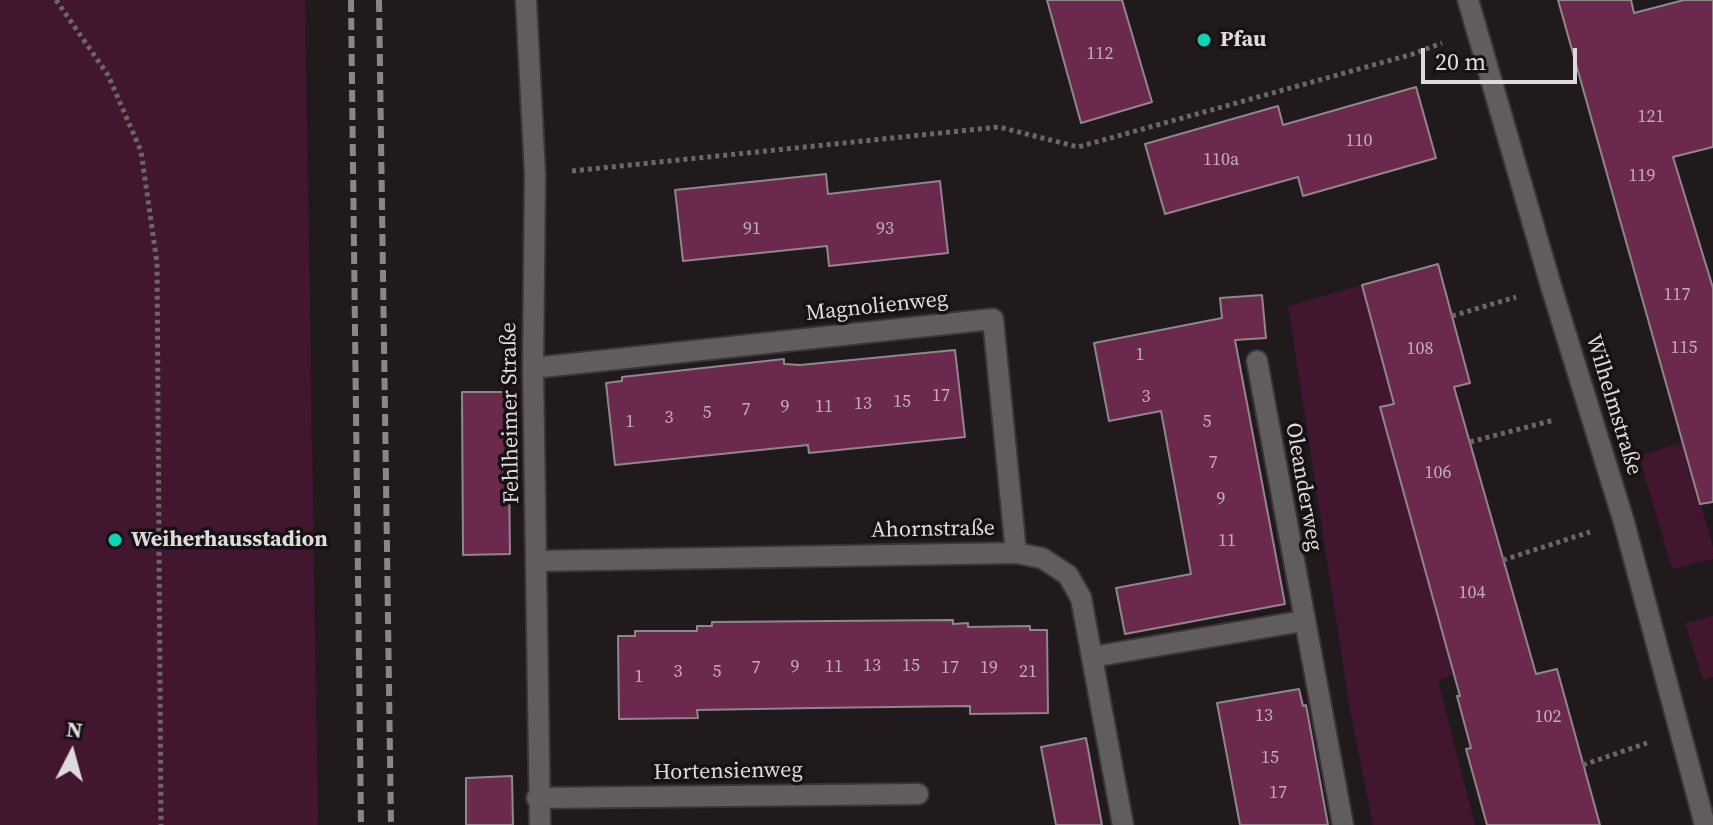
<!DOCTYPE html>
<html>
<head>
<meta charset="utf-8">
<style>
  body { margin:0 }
  #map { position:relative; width:1713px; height:825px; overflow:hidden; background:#201a1d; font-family:"Source Serif 4",serif }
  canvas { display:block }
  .north { position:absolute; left:32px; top:713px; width:80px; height:80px; -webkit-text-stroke:6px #171114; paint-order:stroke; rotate:6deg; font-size:22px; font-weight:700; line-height:32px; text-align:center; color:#dfdadc }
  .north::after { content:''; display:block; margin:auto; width:28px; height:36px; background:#dfdadc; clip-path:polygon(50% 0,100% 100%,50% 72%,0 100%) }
  .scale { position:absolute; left:1421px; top:48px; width:156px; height:36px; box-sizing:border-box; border:4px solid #dfdadc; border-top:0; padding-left:10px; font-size:24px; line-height:28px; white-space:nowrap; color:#dfdadc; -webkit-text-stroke:6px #171114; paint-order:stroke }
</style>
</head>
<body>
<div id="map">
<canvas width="1713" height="825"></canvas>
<div class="north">N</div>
<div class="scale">20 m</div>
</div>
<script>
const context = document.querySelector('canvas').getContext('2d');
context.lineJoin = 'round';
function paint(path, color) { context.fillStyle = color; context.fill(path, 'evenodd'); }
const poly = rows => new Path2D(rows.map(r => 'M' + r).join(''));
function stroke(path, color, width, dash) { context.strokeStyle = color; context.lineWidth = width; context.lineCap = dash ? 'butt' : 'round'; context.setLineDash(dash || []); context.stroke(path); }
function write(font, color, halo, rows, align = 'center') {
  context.font = font + ' "Source Serif 4",serif'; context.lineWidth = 7; context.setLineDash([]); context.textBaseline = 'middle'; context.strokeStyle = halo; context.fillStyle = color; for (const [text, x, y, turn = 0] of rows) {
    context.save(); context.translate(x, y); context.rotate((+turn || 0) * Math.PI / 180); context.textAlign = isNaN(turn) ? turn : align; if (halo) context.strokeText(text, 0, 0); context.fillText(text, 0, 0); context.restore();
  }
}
paint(poly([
  [0,0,305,0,318,825,0,825],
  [1362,285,1394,404,1380,408,1447,648,1452,675,1438,681,1475,825,1373,825,1350,710,1288,306],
  [1683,442,1713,547,1713,559,1672,569,1639,456],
  [1713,616,1713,677,1703,680,1685,623]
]), '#41162e');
const building = poly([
  [1047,0,1122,0,1152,102,1081,123,1047,0],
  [1558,0,1631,0,1634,13,1684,0,1713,0,1713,147,1673,157,1713,288,1713,502,1700,504,1558,0],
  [1416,87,1436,158,1303,196,1298,177,1165,214,1145,144,1278,106,1283,125,1416,87],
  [826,174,828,194,940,181,948,253,829,266,827,246,683,261,675,190,826,174],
  [1438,264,1470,383,1454,387,1536,674,1557,669,1600,825,1487,825,1466,749,1471,748,1457,696,1460,696,1380,407,1394,404,1362,285,1438,264],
  [1262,295,1266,338,1235,340,1285,604,1125,634,1116,588,1191,574,1161,411,1109,421,1094,343,1222,318,1220,298,1262,295],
  [955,350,965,437,809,453,808,445,615,465,606,383,622,381,622,377,784,359,784,364,800,365,955,350],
  [462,392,508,392,510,554,463,555,462,392],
  [953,620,953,624,968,623,968,627,1030,626,1030,630,1047,630,1048,713,970,714,970,706,815,708,697,710,698,718,619,719,618,636,635,636,635,631,697,631,697,626,712,626,712,622,953,620],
  [1299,689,1303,706,1306,705,1328,825,1240,825,1217,703,1299,689],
  [1086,738,1102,825,1056,825,1041,747,1086,738],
  [512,776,513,825,466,825,466,778,512,776]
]);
paint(building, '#6c294e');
stroke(building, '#90878b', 2);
const minor = poly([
  [526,0,535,174,533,368,540,825],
  [1468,0,1551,286,1624,522,1705,825],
  [1257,361,1343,825],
  [533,368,993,319,1016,553],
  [536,561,1016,553,1042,558,1068,575,1081,598,1123,825],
  [1092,657,1303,621],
  [537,798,918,794]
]);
stroke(minor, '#3b3538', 24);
stroke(poly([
  [56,0,108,75,141,151,157,263,161,825],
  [572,171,999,127,1078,147,1413,54,1442,43],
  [1452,316,1516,297],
  [1470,442,1554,420],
  [1503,560,1590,532],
  [1583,765,1647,743]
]), '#6b6668', 5, [4, 4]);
stroke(minor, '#615d5f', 20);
stroke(poly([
  [351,0,361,825],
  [379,0,391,825]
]), '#8a8587', 6, [12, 6]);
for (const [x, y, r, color] of [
  [1204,40,8,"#0ad5b5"],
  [115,540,8,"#0ad5b5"]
]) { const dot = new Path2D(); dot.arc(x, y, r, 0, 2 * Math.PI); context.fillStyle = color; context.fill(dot); stroke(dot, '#171114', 3); }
write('18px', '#c2aeb8', null, [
  ["112",1100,54],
  ["121",1651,117],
  ["110",1359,141],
  ["110a",1221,160],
  ["119",1642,176],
  ["91",752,229],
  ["93",885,229],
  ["117",1677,295],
  ["115",1684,348],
  ["108",1420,349],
  ["1",1140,355],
  ["17",941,396],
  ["3",1146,397],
  ["15",902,402],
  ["13",863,404],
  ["9",785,407],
  ["11",824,407],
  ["7",746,410],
  ["5",707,413],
  ["3",669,418],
  ["1",630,422],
  ["5",1207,422],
  ["7",1213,463],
  ["106",1438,473],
  ["9",1221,499],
  ["11",1227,541],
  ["104",1472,593],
  ["13",872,666],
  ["15",911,666],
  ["9",795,667],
  ["11",834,667],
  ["7",756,668],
  ["17",950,668],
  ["19",989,668],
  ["3",678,672],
  ["5",717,672],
  ["21",1028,672],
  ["1",639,677],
  ["13",1264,716],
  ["102",1548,717],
  ["15",1270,758],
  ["17",1278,793]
]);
write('bold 22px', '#dfdadc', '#171114', [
  ["Pfau",1220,40],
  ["Weiherhausstadion",131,540]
], 'left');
write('22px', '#dfdadc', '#171114', [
  ["Magnolienweg",877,307,-6],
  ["Wilhelmstraße",1613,405,73],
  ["Fehlheimer Straße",511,413,-91],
  ["Oleanderweg",1303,487,80],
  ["Ahornstraße",933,530,-1],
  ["Hortensienweg",728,772,-1]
]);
</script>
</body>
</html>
